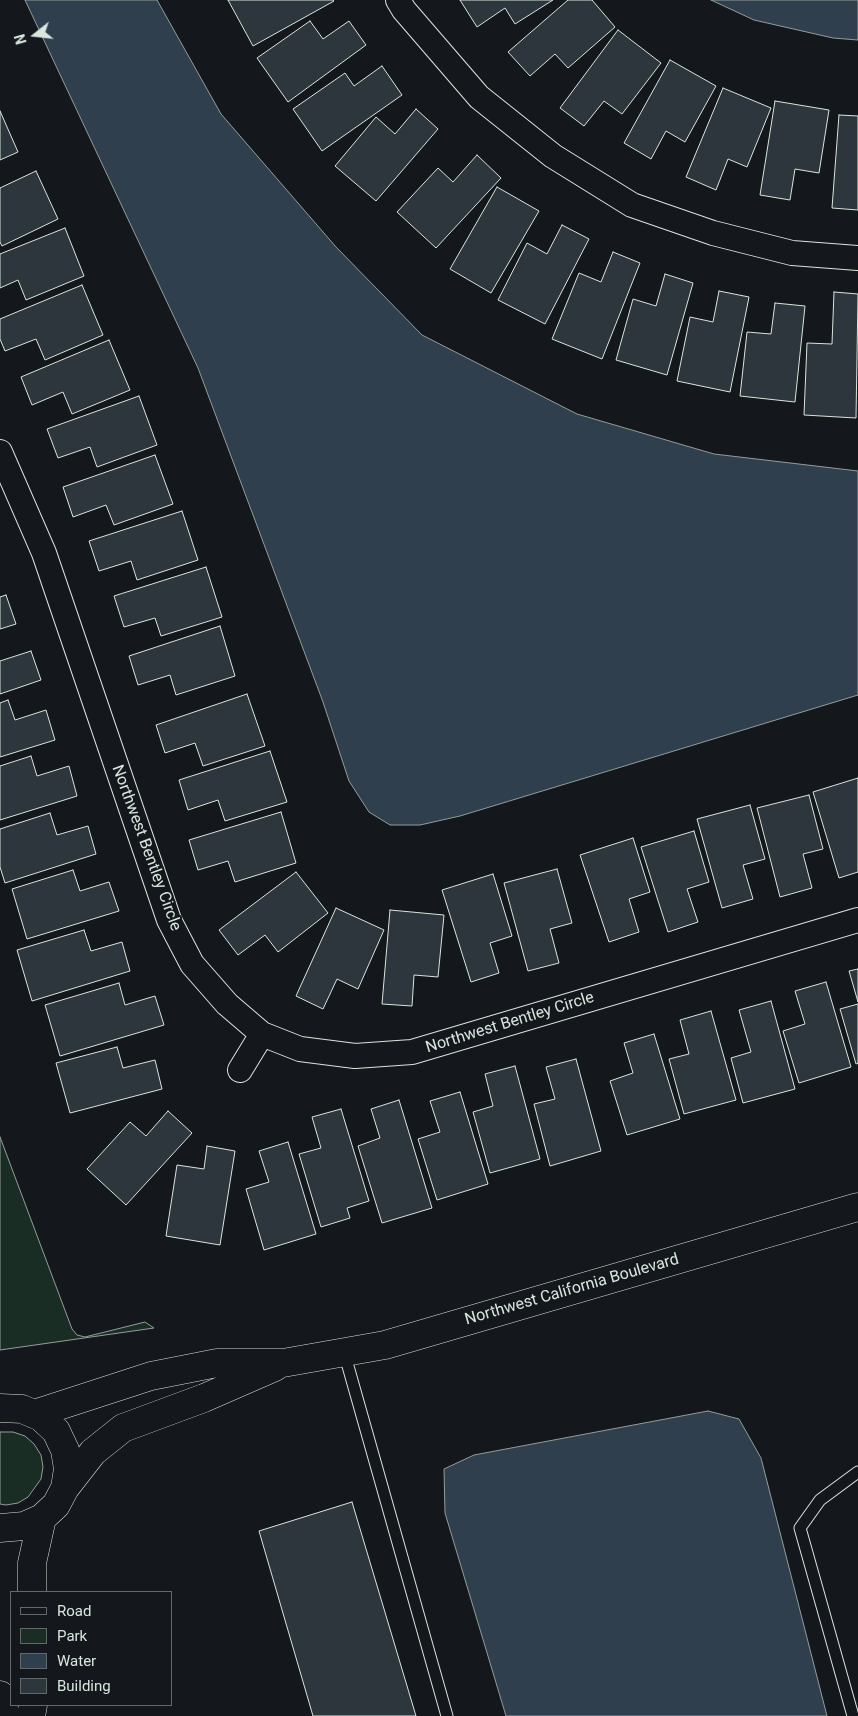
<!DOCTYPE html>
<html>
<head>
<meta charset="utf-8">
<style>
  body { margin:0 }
  #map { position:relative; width:858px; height:1716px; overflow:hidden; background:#14181c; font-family:Roboto,sans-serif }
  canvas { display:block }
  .legend { position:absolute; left:10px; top:1591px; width:162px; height:115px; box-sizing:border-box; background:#14181c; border:1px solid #626a69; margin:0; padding:6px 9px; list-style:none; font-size:15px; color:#d8e6dc }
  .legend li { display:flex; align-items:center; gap:10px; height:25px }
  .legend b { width:25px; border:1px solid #626a69 }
  .north { position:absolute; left:10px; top:10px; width:50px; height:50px; -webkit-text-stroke:4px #14181c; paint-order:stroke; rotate:254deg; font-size:14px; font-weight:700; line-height:20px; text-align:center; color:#d8e6dc }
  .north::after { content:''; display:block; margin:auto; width:18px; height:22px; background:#d8e6dc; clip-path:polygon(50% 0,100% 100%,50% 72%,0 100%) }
</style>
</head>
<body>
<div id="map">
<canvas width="858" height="1716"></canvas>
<ul class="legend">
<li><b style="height:6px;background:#14181c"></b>Road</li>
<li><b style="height:14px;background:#1a2d24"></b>Park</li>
<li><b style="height:14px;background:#2f3f4d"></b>Water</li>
<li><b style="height:14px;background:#2c363c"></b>Building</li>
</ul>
<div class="north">N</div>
</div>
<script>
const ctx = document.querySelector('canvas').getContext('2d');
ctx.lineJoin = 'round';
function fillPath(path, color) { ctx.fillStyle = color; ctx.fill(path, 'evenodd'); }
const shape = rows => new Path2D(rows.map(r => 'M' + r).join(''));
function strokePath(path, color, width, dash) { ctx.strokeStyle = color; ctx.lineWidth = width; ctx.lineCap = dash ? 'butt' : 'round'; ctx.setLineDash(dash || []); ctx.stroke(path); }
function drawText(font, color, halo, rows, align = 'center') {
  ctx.font = font + ' Roboto,sans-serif'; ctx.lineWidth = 4; ctx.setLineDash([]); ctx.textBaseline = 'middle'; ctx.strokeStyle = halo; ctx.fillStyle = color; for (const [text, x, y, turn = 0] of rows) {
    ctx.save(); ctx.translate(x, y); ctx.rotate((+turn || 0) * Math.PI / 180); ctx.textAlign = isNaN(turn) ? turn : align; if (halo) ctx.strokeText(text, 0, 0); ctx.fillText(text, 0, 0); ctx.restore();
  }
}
const green = shape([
  [0,1137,72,1329,77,1335,85,1337,145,1322,154,1328,0,1350,0,1137],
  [0,1432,13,1432,25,1436,34,1444,41,1455,43,1467,41,1479,28,1497,18,1503,6,1505,0,1504,0,1432]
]);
const water = shape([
  [25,0,157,0,221,114,336,247,422,335,577,414,714,454,858,471,858,695,460,816,420,825,390,825,369,812,349,781,323,702,198,368,25,0],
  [711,0,858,0,858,40,833,38,754,20,711,0],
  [708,1411,739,1419,761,1458,827,1716,506,1716,445,1513,444,1469,474,1455,708,1411]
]);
const building = shape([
  [228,0,333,0,334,1,253,46,228,0],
  [460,0,553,0,515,24,505,8,477,27,460,0],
  [568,0,592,0,615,27,568,68,555,54,530,76,508,52,568,0],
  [310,21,323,39,349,21,366,45,288,102,257,58,310,21],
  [618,30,661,63,622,114,604,101,584,126,560,108,618,30],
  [670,60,716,86,685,142,666,131,651,159,624,143,670,60],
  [382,66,402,95,322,151,293,109,345,73,354,86,382,66],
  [723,88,771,108,747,167,728,159,716,190,686,177,723,88],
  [775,101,829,110,819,173,795,169,790,200,760,195,775,101],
  [416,109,438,129,376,201,335,166,376,117,395,134,416,109],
  [0,111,18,152,0,160,0,111],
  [839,115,858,116,858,210,832,208,839,115],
  [477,155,501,178,436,248,397,212,438,168,453,182,477,155],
  [36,171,58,219,2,246,0,242,0,188,36,171],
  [497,187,539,211,491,293,450,269,497,187],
  [562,225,589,239,545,324,498,300,527,243,547,254,562,225],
  [65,228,84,276,26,300,18,280,0,288,0,254,65,228],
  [613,252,640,263,602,359,552,339,579,273,601,282,613,252],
  [665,274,693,283,667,375,616,360,633,299,656,306,665,274],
  [82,285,103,335,45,360,36,339,5,351,0,339,0,319,82,285],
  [719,291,749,297,730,392,677,381,690,317,713,322,719,291],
  [834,292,858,294,856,418,804,415,807,343,832,344,834,292],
  [775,303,805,306,795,402,740,396,747,332,771,334,775,303],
  [109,340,130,390,72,414,63,392,32,405,21,377,109,340],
  [139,396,157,445,97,467,90,447,58,458,47,429,139,396],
  [155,455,173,504,114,525,106,505,73,517,63,487,155,455],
  [182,511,198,560,137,580,131,561,99,571,89,541,182,511],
  [206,567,222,617,161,636,155,618,124,627,114,596,206,567],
  [6,595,16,624,0,629,0,597,6,595],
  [220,626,235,676,176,695,170,675,138,685,129,656,220,626],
  [31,651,41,680,0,694,0,661,31,651],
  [247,694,265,746,203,766,195,743,165,753,156,725,247,694],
  [8,700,15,720,46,710,55,740,0,757,0,703,8,700],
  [270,751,287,802,225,821,218,800,188,810,179,780,270,751],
  [31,756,37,776,69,766,77,796,0,820,0,766,31,756],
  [858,778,858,872,839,878,813,792,858,778],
  [809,795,823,849,803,854,812,888,780,897,757,808,809,795],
  [750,805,765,859,743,865,753,899,722,908,697,819,750,805],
  [281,812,296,863,235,882,228,861,198,870,189,840,281,812],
  [50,813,57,835,88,826,96,854,5,883,0,867,0,829,50,813],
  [694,831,709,882,687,889,698,922,668,932,641,847,694,831],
  [633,838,650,892,629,899,639,932,609,942,580,855,633,838],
  [557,869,572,923,550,929,559,963,528,971,504,883,557,869],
  [73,870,80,891,109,882,119,911,27,939,12,889,73,870],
  [296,872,328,913,278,952,265,935,238,955,219,930,296,872],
  [493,874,512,936,490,943,499,973,471,982,442,890,493,874],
  [336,908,384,930,358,989,337,979,323,1009,296,996,336,908],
  [390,910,444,915,438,977,414,975,412,1006,382,1004,390,910],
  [84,930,91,951,122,942,130,971,32,1001,17,950,84,930],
  [858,969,858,1002,849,971,858,969],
  [826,982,851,1067,799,1083,783,1031,805,1024,795,991,826,982],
  [119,983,125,1005,155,996,164,1025,60,1056,45,1005,119,983],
  [771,1001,795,1089,743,1103,731,1058,751,1052,739,1010,771,1001],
  [858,1004,858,1063,856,1064,840,1009,858,1004],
  [711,1011,736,1100,684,1114,669,1059,689,1054,680,1020,711,1011],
  [654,1034,680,1119,627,1135,610,1081,633,1073,624,1043,654,1034],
  [117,1047,123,1068,155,1060,162,1089,70,1113,56,1063,117,1047],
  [576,1059,601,1151,550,1166,534,1104,555,1099,546,1067,576,1059],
  [515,1066,540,1159,490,1173,473,1112,493,1106,485,1074,515,1066],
  [460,1092,488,1184,437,1200,418,1139,440,1132,430,1101,460,1092],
  [399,1100,432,1208,382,1223,358,1146,380,1138,371,1109,399,1100],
  [341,1109,369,1201,347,1208,350,1218,321,1227,299,1154,321,1148,312,1117,341,1109],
  [168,1111,192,1133,126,1205,87,1169,130,1122,146,1136,168,1111],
  [288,1142,316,1234,264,1250,246,1189,269,1182,259,1151,288,1142],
  [207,1146,235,1151,220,1245,166,1236,177,1165,204,1169,207,1146],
  [352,1502,416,1716,313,1716,259,1531,352,1502]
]);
const lane = shape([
  [344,1352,447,1716],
  [853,1716,800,1528,820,1500,858,1472]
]);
const street = shape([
  [398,0,404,10,479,97,553,156,632,205,713,233,792,253,858,258],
  [0,452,44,553,169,920,192,964,227,1004,262,1034,300,1049,355,1056,412,1052,858,920],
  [240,1070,262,1034]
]);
const secondary = shape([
  [0,1408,22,1409,41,1417,56,1431,65,1450,68,1469,65,1488,56,1505,42,1518,24,1526,0,1528],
  [34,1414,151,1376,217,1363,283,1363,385,1345,858,1207],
  [65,1488,93,1452,123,1428,204,1398,275,1367],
  [32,1592,32,1563,42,1518],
  [0,1695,6,1716],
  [31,1716,33,1705]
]);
const streetNames = [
  ["Northwest Bentley Circle",146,848,70],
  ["Northwest Bentley Circle",510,1023,-17],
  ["Northwest California Boulevard",572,1290,-16]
];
fillPath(green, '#1a2d24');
strokePath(green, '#939e99', 1);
fillPath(water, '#2f3f4d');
strokePath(water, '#939e99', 1);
fillPath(building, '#2c363c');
strokePath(building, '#d8e6dc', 1);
strokePath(lane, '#d8e6dc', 13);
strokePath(street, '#d8e6dc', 26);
strokePath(secondary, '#d8e6dc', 29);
strokePath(lane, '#14181c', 11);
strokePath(street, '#14181c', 24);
strokePath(secondary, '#14181c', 28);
drawText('16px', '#d8e6dc', '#14181c', streetNames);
</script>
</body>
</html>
